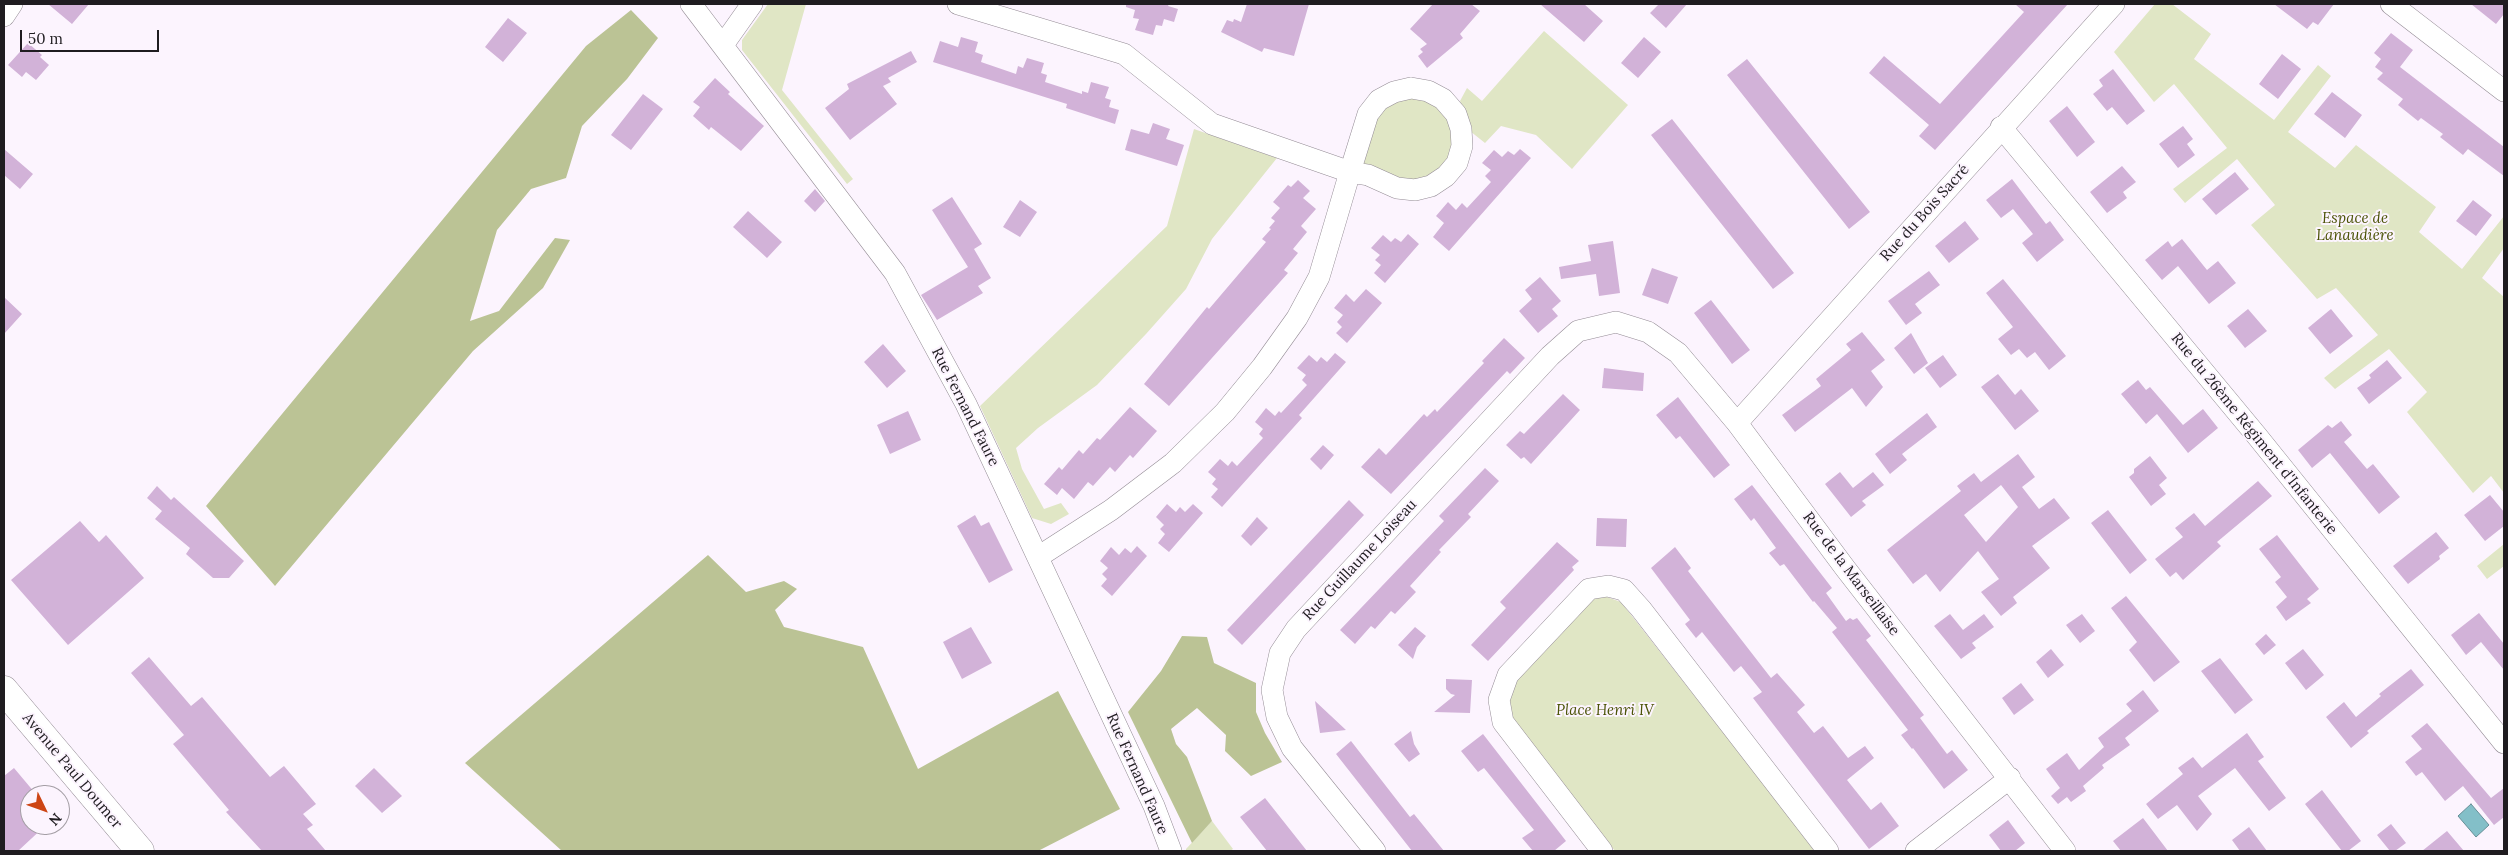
<!DOCTYPE html>
<html>
<head>
<meta charset="utf-8">
<style>
  body { margin:0 }
  #map { position:relative; width:2508px; height:855px; overflow:hidden; background:#fcf4fe; font-family:Lora,serif }
  canvas { display:block }
  .frame { position:absolute; inset:0; border:5px solid #1f1c20; pointer-events:none }
  .north { position:absolute; left:20px; top:785px; width:50px; height:50px; box-sizing:border-box; background:#fcf4fe; border:1px solid #a49ea5; border-radius:50%; rotate:132deg; font-size:14px; font-weight:700; line-height:20px; text-align:center; color:#1f1c20 }
  .north::after { content:''; display:block; margin:auto; width:18px; height:22px; background:#cd4515; clip-path:polygon(50% 0,100% 100%,50% 72%,0 100%) }
  .scale { position:absolute; left:20px; top:30px; width:139px; height:22px; box-sizing:border-box; border:2px solid #1f1c20; border-top:0; padding-left:6px; font-size:15px; line-height:18px; white-space:nowrap; color:#1f1c20; -webkit-text-stroke:4px #fcf4fe; paint-order:stroke }
</style>
</head>
<body>
<div id="map">
<canvas width="2508" height="855"></canvas>
<div class="frame"></div>
<div class="north">N</div>
<div class="scale">50 m</div>
</div>
<script>
const ctx = document.querySelector('canvas').getContext('2d');
ctx.lineJoin = 'round';
function fillPath(path, color) { ctx.fillStyle = color; ctx.fill(path, 'evenodd'); }
const shape = rows => new Path2D(rows.map(r => 'M' + r).join(''));
function strokePath(path, color, width, dash) { ctx.strokeStyle = color; ctx.lineWidth = width; ctx.lineCap = dash ? 'butt' : 'round'; ctx.setLineDash(dash || []); ctx.stroke(path); }
function drawText(font, color, halo, rows, align = 'center') {
  ctx.font = font + ' Lora,serif'; ctx.lineWidth = 4; ctx.setLineDash([]); ctx.textBaseline = 'middle'; ctx.strokeStyle = halo; ctx.fillStyle = color; for (const [text, x, y, turn = 0] of rows) {
    ctx.save(); ctx.translate(x, y); ctx.rotate((+turn || 0) * Math.PI / 180); ctx.textAlign = isNaN(turn) ? turn : align; if (halo) ctx.strokeText(text, 0, 0); ctx.fillText(text, 0, 0); ctx.restore();
  }
}
const green = shape([
  [768,4,806,4,782,90,853,179,847,184,742,50,742,40],
  [2155,4,2172,4,2211,34,2194,59,2274,120,2318,65,2331,76,2288,132,2335,168,2356,145,2436,207,2419,232,2462,269,2504,216,2504,248,2482,278,2504,297,2504,493,2491,476,2473,493,2407,412,2427,392,2389,349,2335,389,2324,378,2378,335,2336,288,2317,299,2251,225,2275,205,2237,159,2185,203,2173,189,2227,148,2174,84,2154,102,2114,52],
  [1544,31,1628,105,1572,169,1536,135,1501,126,1485,143,1470,131,1460,101,1467,88,1482,101],
  [1422,97,1450,116,1455,148,1440,172,1420,181,1397,178,1361,164,1373,123,1391,102],
  [1194,129,1277,158,1212,239,1186,289,1146,334,1097,385,1038,428,1016,448,1022,469,1044,509,1061,503,1069,514,1051,524,1032,518,980,406,1167,226],
  [2504,544,2504,566,2487,579,2477,566],
  [1607,597,1621,602,1816,851,1615,851,1508,717,1510,683,1594,598],
  [1212,821,1233,849,1230,851,1186,851,1186,849]
]);
const forest = shape([
  [631,10,658,38,627,79,582,126,566,178,531,189,497,230,470,321,499,311,555,238,570,240,543,288,473,351,275,586,206,506,586,46],
  [708,555,746,592,784,581,797,589,775,610,784,627,863,647,918,769,1058,691,1120,809,1038,851,562,851,465,763],
  [1182,636,1207,637,1214,663,1256,683,1256,712,1265,733,1282,762,1251,776,1225,751,1226,735,1197,708,1171,729,1176,744,1187,757,1212,821,1192,843,1128,712,1161,671]
]);
const water = shape([
  [2471,804,2489,825,2476,837,2458,816,2471,804]
]);
const building = shape([
  [48,4,89,4,72,24],
  [1126,4,1169,4,1168,6,1178,9,1174,22,1164,19,1162,26,1156,25,1153,35,1135,30,1139,19,1133,18,1135,10,1126,7],
  [1247,4,1309,4,1294,56,1264,48,1262,52,1221,32,1227,20,1233,22,1234,19,1241,22],
  [1433,4,1471,4,1480,11,1460,34,1463,38,1427,68,1418,56,1423,52,1420,49,1427,44,1410,29],
  [1540,4,1584,4,1603,21,1584,42],
  [1659,4,1687,4,1666,28,1650,13],
  [2015,4,2068,4,1935,150,1919,136,1929,125,1869,73,1884,56,1940,104,2024,12],
  [2274,4,2334,4,2318,25,2313,22,2307,29],
  [2471,4,2504,4,2504,14,2496,24],
  [508,18,527,33,503,62,485,47],
  [2391,33,2413,50,2400,67,2504,147,2504,176,2468,149,2463,155,2440,137,2443,134,2421,118,2418,121,2398,105,2403,99,2377,79,2383,73,2375,67,2381,59,2374,53],
  [961,37,978,42,975,52,983,55,981,62,1016,74,1018,66,1023,68,1027,58,1044,63,1041,73,1047,75,1045,82,1082,94,1082,91,1088,93,1091,82,1109,87,1105,98,1111,100,1109,107,1119,110,1115,124,1066,108,1067,104,933,62,940,41,958,47],
  [1644,37,1661,52,1638,78,1621,63],
  [28,43,42,55,40,57,49,65,36,80,26,72,22,77,8,65],
  [911,51,917,62,888,78,891,82,883,86,897,104,850,140,825,108,849,89,847,84],
  [2282,54,2301,69,2278,99,2259,84],
  [1747,59,1870,212,1849,229,1727,75],
  [2113,69,2145,111,2127,125,2112,107,2107,111,2093,94,2103,86,2099,80],
  [715,78,730,92,728,94,764,126,741,151,711,127,709,130,693,116,700,107,693,102],
  [2332,92,2362,115,2345,138,2314,114],
  [643,94,663,109,631,150,611,135],
  [2067,106,2095,142,2077,157,2049,121],
  [1672,119,1794,273,1773,289,1651,135],
  [1153,123,1170,129,1166,139,1184,145,1177,166,1125,150,1131,129,1149,134],
  [2183,126,2193,139,2187,144,2195,155,2178,168,2159,144],
  [4,149,33,174,20,189,4,175],
  [1520,149,1531,158,1449,251,1433,237,1444,223,1436,216,1448,202,1456,210,1462,203,1467,208,1491,182,1485,176,1491,170,1482,163,1494,150,1502,157,1508,151,1514,155],
  [2122,166,2136,182,2123,192,2127,198,2107,213,2090,192],
  [2235,172,2249,189,2216,215,2202,199],
  [2012,179,2046,224,2050,221,2064,240,2037,262,2022,243,2033,234,2013,209,2001,218,1986,200],
  [1298,180,1310,191,1303,198,1316,209,1301,226,1307,232,1293,249,1298,253,1284,270,1288,273,1169,406,1144,384,1207,307,1209,309,1266,242,1262,239,1271,229,1269,228,1275,221,1271,218,1280,208,1273,202,1288,185,1291,187],
  [815,189,825,201,815,212,804,201],
  [952,197,982,244,974,249,991,278,978,286,983,293,937,320,921,295,968,267,932,210],
  [1020,200,1037,212,1020,237,1003,227],
  [2473,200,2492,215,2476,236,2456,221],
  [748,211,782,242,767,258,733,227],
  [1965,221,1979,239,1949,263,1935,246],
  [1408,234,1419,244,1385,283,1374,273,1381,265,1375,260,1380,255,1371,248,1383,235,1391,242,1395,238,1401,242],
  [2182,239,2207,270,2218,261,2236,283,2209,304,2178,266,2162,280,2145,260,2168,241,2172,247],
  [1613,241,1620,293,1599,296,1596,274,1561,279,1559,267,1591,261,1588,245],
  [1652,268,1678,277,1668,304,1642,295],
  [1929,271,1940,285,1915,304,1922,313,1906,325,1888,301],
  [1540,277,1561,301,1552,309,1558,316,1538,333,1519,311,1532,299,1525,290],
  [2003,279,2066,356,2049,370,2035,352,2027,358,2019,349,2011,355,1998,339,2013,327,1986,293],
  [1366,289,1382,303,1347,343,1336,333,1342,327,1337,322,1343,315,1334,308,1346,294,1354,302],
  [4,297,22,314,4,334],
  [1711,300,1750,350,1732,364,1694,313],
  [2248,309,2267,331,2245,348,2227,326],
  [2331,309,2353,336,2330,354,2308,328],
  [1862,332,1885,360,1871,371,1883,387,1866,407,1852,388,1795,432,1782,415,1821,386,1816,379,1851,350,1846,344],
  [1911,333,1928,363,1914,374,1894,348],
  [1504,338,1525,358,1510,374,1507,371,1391,494,1361,467,1379,448,1386,455,1424,414,1427,417,1435,409,1437,412,1484,363,1482,361],
  [883,344,906,371,887,388,864,362],
  [1335,353,1346,362,1299,415,1302,418,1222,507,1211,497,1218,489,1212,484,1216,479,1208,472,1220,459,1228,466,1232,461,1237,466,1263,438,1259,434,1263,429,1255,422,1266,408,1275,416,1279,411,1281,413,1307,385,1302,380,1306,375,1297,368,1309,355,1317,362,1321,357,1327,362],
  [1943,355,1957,375,1940,388,1925,368],
  [2387,360,2402,378,2369,404,2357,388,2371,378,2369,375],
  [1604,368,1644,373,1643,391,1602,388],
  [1998,374,2015,395,2021,389,2039,411,2015,430,1981,387],
  [2138,380,2146,390,2150,387,2183,425,2203,409,2218,428,2188,453,2157,414,2146,424,2121,394],
  [1563,394,1580,410,1531,464,1524,457,1521,459,1506,445,1520,431,1524,434],
  [1678,397,1730,465,1714,478,1680,436,1676,439,1656,415],
  [1130,407,1157,431,1133,458,1130,455,1115,472,1110,467,1093,486,1088,482,1074,499,1062,488,1057,495,1044,484,1059,467,1062,470,1079,450,1083,454,1097,438,1100,440],
  [908,411,921,440,890,454,877,425],
  [1927,413,1937,427,1902,454,1907,460,1890,474,1875,454],
  [2341,421,2352,435,2344,442,2367,469,2373,464,2400,497,2379,514,2330,453,2312,468,2298,450,2328,425,2332,428],
  [1323,445,1334,455,1321,470,1310,459],
  [2018,454,2035,477,2022,487,2039,509,2054,498,2070,518,2032,546,2050,568,2013,597,2017,603,2001,616,1981,592,1999,579,1978,551,1940,592,1926,574,1913,584,1887,550,1961,491,1957,486,1974,473,1981,482],
  [2001,485,2018,507,1986,542,1964,515],
  [2150,456,2167,478,2159,485,2166,494,2151,506,2129,477,2134,473,2134,469],
  [1485,468,1499,481,1468,514,1471,517,1439,550,1441,552,1410,586,1416,592,1395,614,1391,611,1375,629,1371,626,1355,644,1340,630,1444,521,1439,516],
  [1840,472,1853,488,1873,472,1884,485,1862,501,1866,505,1851,517,1825,484],
  [2258,481,2272,496,2217,542,2221,546,2183,580,2176,572,2170,577,2155,559,2183,537,2175,528,2194,513,2205,526],
  [1752,485,1832,588,1826,593,1846,621,1850,618,1853,620,1857,618,1871,636,1866,640,1924,715,1920,718,1947,754,1952,750,1968,770,1944,789,1913,748,1912,749,1901,735,1908,730,1832,632,1837,628,1814,601,1813,602,1784,564,1780,566,1769,553,1776,548,1754,518,1751,521,1734,499],
  [157,486,171,500,174,497,244,561,229,578,213,578,186,554,190,548,155,519,162,511,147,498],
  [2490,495,2504,512,2504,526,2485,541,2464,515],
  [1349,500,1364,515,1242,645,1227,630],
  [1167,504,1176,512,1180,507,1185,512,1193,504,1203,513,1169,552,1158,543,1165,534,1160,529,1164,525,1156,517],
  [2108,510,2147,560,2130,574,2091,523],
  [975,515,981,526,989,522,1013,570,989,583,957,526],
  [1257,517,1268,528,1251,546,1241,536],
  [1597,518,1627,519,1626,547,1596,546],
  [80,521,99,542,106,535,144,578,68,645,11,580],
  [2436,532,2449,548,2439,556,2440,559,2408,584,2393,566],
  [2277,535,2319,589,2307,599,2311,603,2286,621,2276,607,2287,597,2275,582,2281,577,2259,549],
  [1557,542,1579,561,1572,567,1574,570,1488,661,1471,645,1506,608,1500,602],
  [1137,546,1147,556,1112,596,1101,586,1107,579,1102,574,1108,568,1100,561,1111,547,1119,555,1125,548,1131,553],
  [1675,547,1691,568,1688,571,1771,678,1777,673,1805,705,1797,712,1814,733,1823,726,1848,758,1865,746,1874,758,1847,780,1871,810,1881,802,1899,826,1869,849,1753,698,1762,692,1741,666,1734,672,1702,632,1696,638,1685,624,1690,620,1651,568],
  [2126,596,2180,662,2154,682,2129,650,2137,642,2111,608],
  [2479,613,2504,644,2504,670,2481,642,2466,655,2451,635],
  [1950,614,1963,630,1984,614,1994,627,1972,643,1976,648,1961,659,1934,626],
  [2082,614,2095,631,2080,643,2066,625],
  [971,627,992,663,962,679,943,642],
  [1415,627,1426,636,1417,647,1413,659,1398,645],
  [2266,634,2276,645,2264,655,2255,644],
  [2051,649,2064,665,2048,678,2036,662],
  [2303,649,2324,675,2306,690,2285,663],
  [149,657,191,706,202,697,270,777,284,766,316,804,303,814,313,825,307,829,326,851,262,851,226,812,229,810,173,744,184,735,131,673],
  [2220,658,2253,700,2235,714,2201,671],
  [2411,669,2424,685,2367,731,2369,733,2351,748,2326,717,2344,702,2356,717,2381,696,2379,694],
  [1446,679,1472,680,1470,713,1434,712,1455,695,1451,694,1446,689],
  [2021,683,2034,700,2014,715,2002,698],
  [2143,690,2159,711,2125,738,2130,745,2102,765,2104,768,2083,786,2086,791,2071,802,2067,797,2058,804,2051,796,2060,788,2046,769,2067,753,2079,770,2104,747,2098,738,2132,711,2126,704],
  [1315,701,1346,730,1320,733],
  [2427,723,2491,798,2504,788,2504,817,2494,825,2463,786,2445,801,2422,772,2416,776,2405,762,2422,749,2411,736],
  [1411,731,1414,744,1420,754,1409,762,1394,744],
  [2247,733,2264,757,2258,761,2286,798,2269,811,2235,768,2198,796,2212,814,2197,831,2177,805,2158,819,2146,804,2183,774,2178,768,2193,757,2202,768],
  [1483,734,1566,841,1554,851,1533,851,1522,838,1534,830,1484,768,1478,772,1461,751],
  [1351,741,1410,817,1414,814,1444,851,1412,851,1336,754],
  [14,768,35,793,30,795,30,825,46,825,18,851,4,851,4,776],
  [374,768,402,796,382,813,355,786],
  [2322,790,2361,841,2348,851,2342,851,2305,804],
  [1265,798,1307,851,1267,851,1240,817],
  [2143,818,2168,851,2121,851,2113,841],
  [2008,820,2025,843,2015,851,2001,851,1989,835],
  [2391,824,2406,843,2395,851,2390,851,2377,835],
  [2249,827,2267,851,2240,851,2232,840],
  [2447,831,2464,851,2422,851]
]);
const minor = shape([
  [691,4,895,273,966,404,1154,806,1171,851],
  [958,4,1124,54,1212,124,1350,172,1319,277,1297,318,1262,367,1225,412,1173,463,1111,510,1038,557],
  [2391,4,2504,91],
  [4,16,12,4],
  [723,45,752,4],
  [1411,88,1428,91,1443,99,1456,114,1461,129,1462,146,1457,163,1446,176,1431,186,1415,190,1397,188,1368,175,1350,172,1368,114,1379,100,1394,92,1411,88],
  [2001,127,2257,436,2504,743],
  [1737,423,2114,4],
  [1375,851,1292,748,1277,717,1272,690,1280,653,1296,629,1550,356,1578,331,1616,322,1648,332,1678,353,1737,423,1845,568,2065,851],
  [1602,851,1503,722,1499,700,1508,675,1589,589,1608,586,1624,590,1641,609,1828,851],
  [1916,851,2010,778]
]);
const secondary = shape([
  [4,690,140,851]
]);
const streetNames = [
  ["Rue du Bois Sacré",1925,213,-48],
  ["Rue Fernand Faure",965,407,63],
  ["Rue du 26ème Régiment d'Infanterie",2254,434,51],
  ["Rue Guillaume Loiseau",1360,560,-47],
  ["Rue de la Marseillaise",1851,574,53],
  ["Avenue Paul Doumer",72,771,50],
  ["Rue Fernand Faure",1137,774,66]
];
const parkNames = [
  ["Espace de",2355,219],
  ["Lanaudière",2355,236],
  ["Place Henri IV",1605,711]
];
fillPath(green, '#e0e6c5');
fillPath(forest, '#bbc395');
fillPath(water, '#83bfc8');
strokePath(water, '#658e96', 1);
fillPath(building, '#d2b2d8');
strokePath(minor, '#948c95', 22);
strokePath(secondary, '#948c95', 29);
strokePath(minor, '#fff', 21);
strokePath(secondary, '#fff', 28);
drawText('15px', '#1f1c20', '#fcf4fe', streetNames);
drawText('italic 15px', '#4b5306', '#fcf4fe', parkNames);
</script>
</body>
</html>
